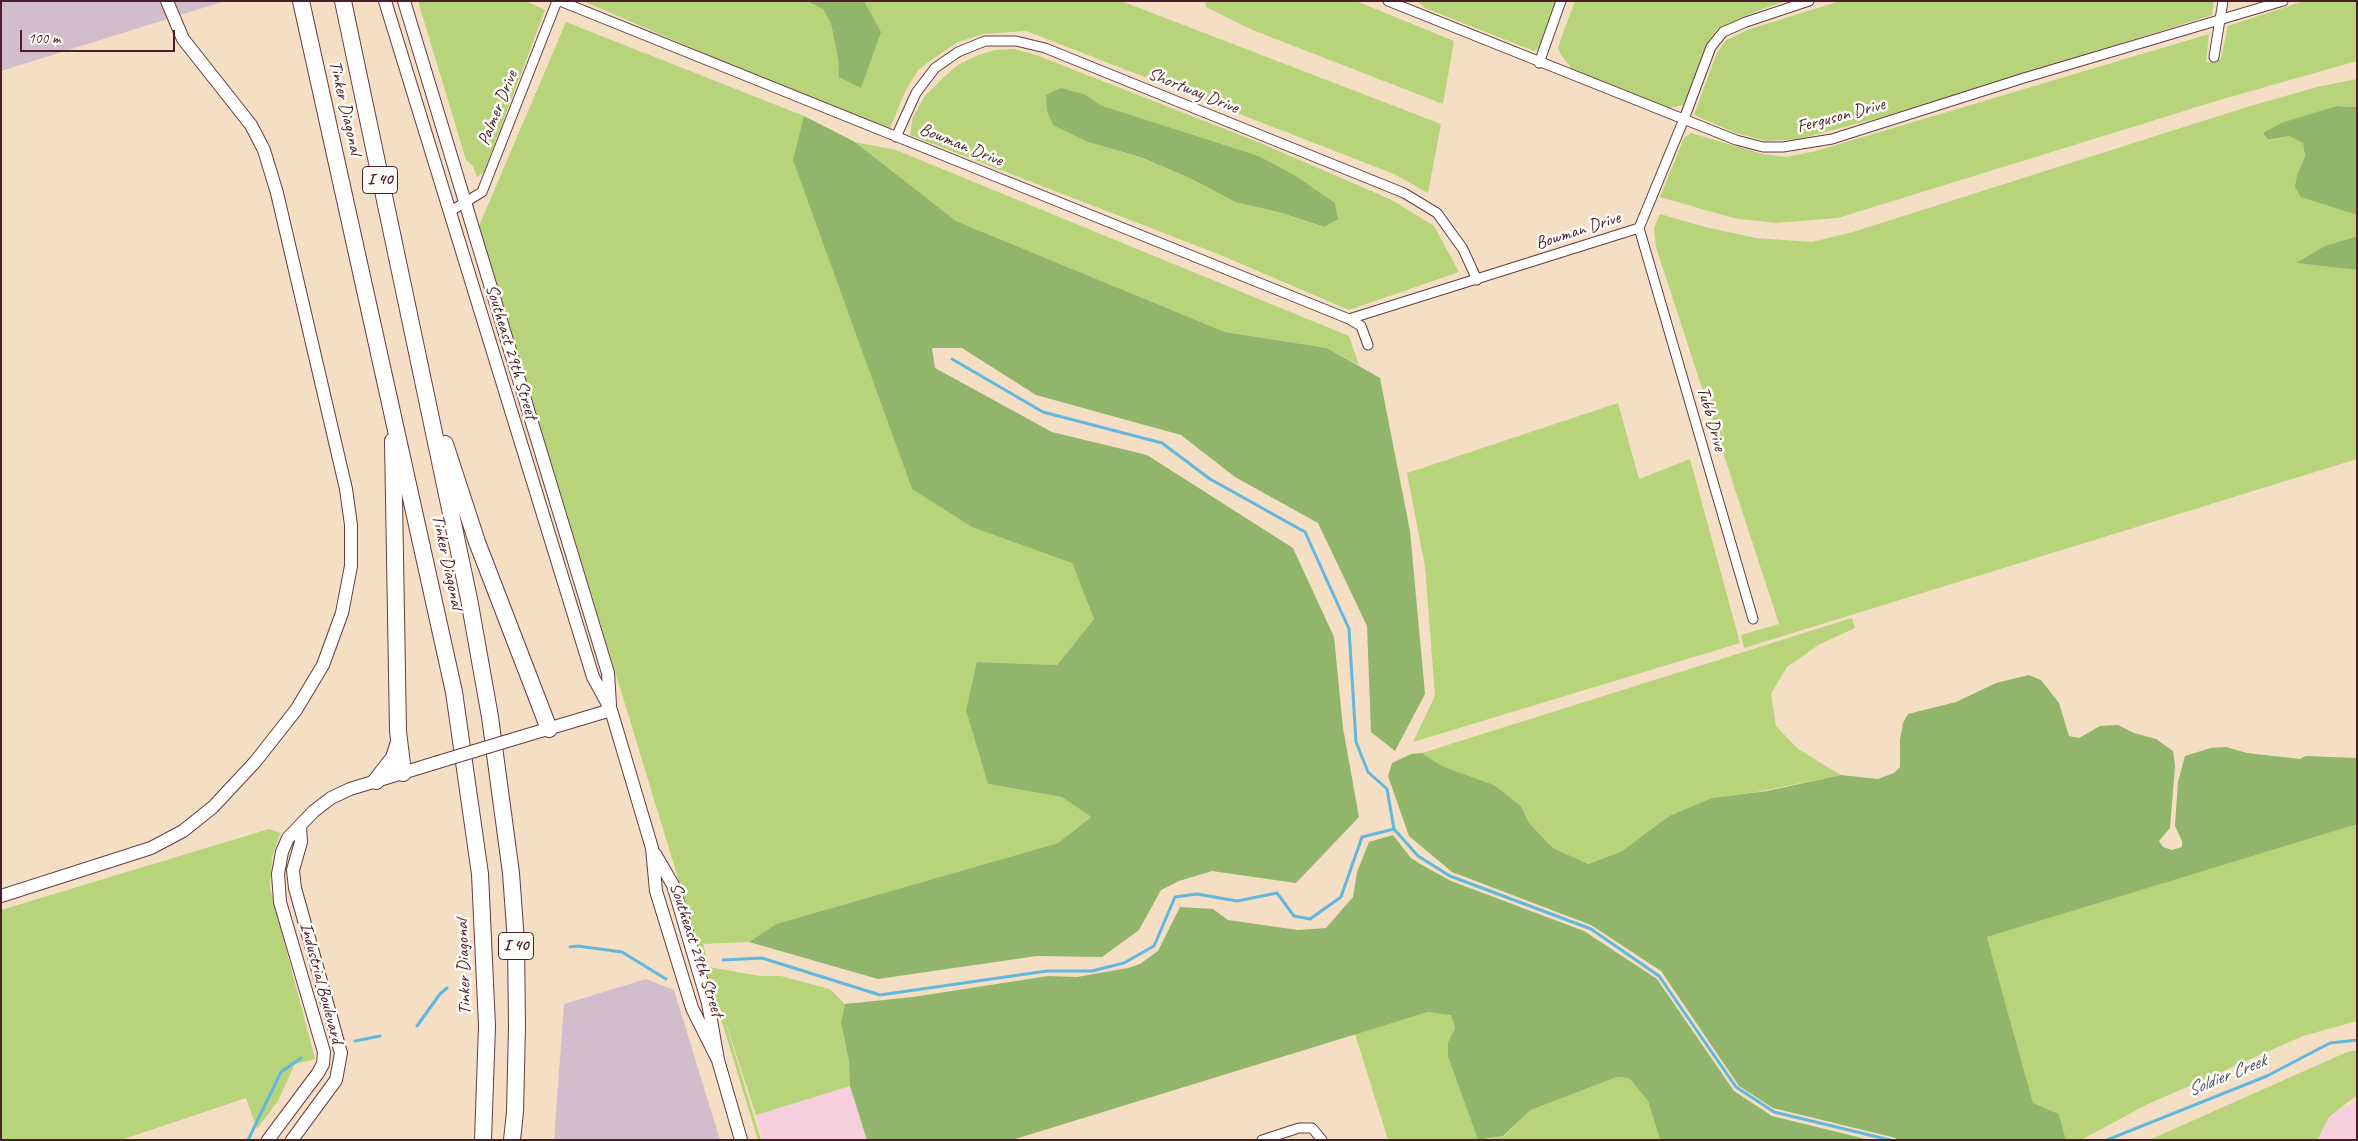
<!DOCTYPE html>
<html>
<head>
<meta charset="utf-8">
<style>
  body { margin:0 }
  #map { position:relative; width:2358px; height:1141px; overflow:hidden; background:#f4dfc4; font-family:Caveat,sans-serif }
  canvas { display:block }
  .frame { position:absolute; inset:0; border:2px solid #4a1f2b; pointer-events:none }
  .scale { position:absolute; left:20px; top:30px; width:155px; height:22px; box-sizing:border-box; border:2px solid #4a1f2b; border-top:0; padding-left:6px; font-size:15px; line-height:18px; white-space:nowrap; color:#4a1f2b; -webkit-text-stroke:4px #fdfcf7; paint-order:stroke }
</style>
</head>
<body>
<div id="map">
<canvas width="2358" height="1141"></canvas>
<div class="frame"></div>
<div class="scale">100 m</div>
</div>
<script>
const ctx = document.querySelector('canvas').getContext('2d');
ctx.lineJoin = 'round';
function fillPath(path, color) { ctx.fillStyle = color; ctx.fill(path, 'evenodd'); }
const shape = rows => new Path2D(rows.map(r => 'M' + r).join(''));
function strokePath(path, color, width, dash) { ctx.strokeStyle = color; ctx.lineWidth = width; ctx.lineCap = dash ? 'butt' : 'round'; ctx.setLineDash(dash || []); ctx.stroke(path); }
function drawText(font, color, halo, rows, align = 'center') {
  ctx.font = font + ' Caveat,sans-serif'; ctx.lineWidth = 5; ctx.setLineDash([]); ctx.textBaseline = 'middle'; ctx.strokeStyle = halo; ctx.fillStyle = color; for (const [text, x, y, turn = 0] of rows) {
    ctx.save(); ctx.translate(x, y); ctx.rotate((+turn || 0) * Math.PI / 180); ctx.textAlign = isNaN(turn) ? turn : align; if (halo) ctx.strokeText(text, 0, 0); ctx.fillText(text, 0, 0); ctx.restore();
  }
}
const built = shape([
  [850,1086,867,1140,763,1140,756,1115],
  [2357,1101,2357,1140,2281,1140]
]);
const industrial = shape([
  [1,1,225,1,1,71],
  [646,979,674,990,720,1140,554,1140,564,1004]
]);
const green = shape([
  [418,1,526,1,545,10,484,172,477,177,473,166,466,160],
  [583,1,806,1,823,9,831,24,838,59,839,77,880,33,864,1,1121,1,1441,124,1428,193,1394,174,1026,31,984,34,958,42,934,58,918,70,905,92,888,133],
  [1205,1,1356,1,1454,41,1443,104,1250,29,1206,7],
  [1417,1,1556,1,1542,47,1534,51,1425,8],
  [1575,1,1786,1,1762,9,1717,29,1708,42,1687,97,1683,105,1669,108,1572,69,1561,55,1558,47],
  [1840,1,2214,1,2212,15,1901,112,1799,139,1766,141,1736,133,1694,115,1716,55,1725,41,1747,30],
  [2304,1,2357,1,2357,61,2223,99,1838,218,1775,223,1733,218,1660,197,1684,138,1691,133,1763,154,1786,157,1816,151,2209,34,2206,63,2221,58,2228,26],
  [566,22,804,116,794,160,912,489,1072,563,1094,619,1057,665,977,662,988,784,1062,797,1091,817,1058,843,776,924,749,942,703,944,709,967,760,976,781,976,830,989,845,1004,841,1024,849,1062,850,1086,756,1115,722,1011,761,1140,758,1140,479,226],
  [1014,49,1036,55,1258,142,1392,200,1434,226,1459,272,1349,310,1218,254,910,135,913,117,925,96,944,77,958,65,976,56,995,50],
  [1086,95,1100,105,1259,156,1296,176,1335,203,1338,219,1323,227,1282,213,1235,202,1192,179,1139,157,1088,142],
  [2357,79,2357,107,2343,106,2282,123,2263,133,2268,141,2289,136,2303,142,2305,156,2297,175,2322,203,2357,215,2357,236,2325,246,2297,263,2357,270,2357,459,1744,648,1741,635,1779,624,1656,247,1654,228,1660,214,1705,227,1756,238,1812,242,1853,232,2247,107,2317,87],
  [855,142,896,150,1349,336,1359,365,1327,348,1225,332,956,221],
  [1618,403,1639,479,1690,459,1740,643,1413,742,1435,696,1425,567,1407,473],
  [1852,618,1855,628,1820,644,1787,667,1771,694,1776,726,1798,749,1841,775,1757,792,1712,798,1669,816,1622,851,1587,864,1553,848,1529,823,1521,806,1494,785,1442,766,1422,753],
  [2357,823,2357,1021,2303,1036,2146,1105,2081,1140,2066,1140,2059,1114,2033,1104,1987,937],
  [269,829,280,833,272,858,270,888,315,1059,295,1064,278,1101,257,1129,246,1098,121,1140,1,1140,1,910],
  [1428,1012,1451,1014,1455,1028,1448,1042,1448,1057,1478,1140,1388,1140,1355,1034],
  [2357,1050,2357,1095,2329,1117,2317,1140,2149,1140,2347,1052],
  [1617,1077,1629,1078,1648,1101,1660,1140,1485,1140,1504,1136,1531,1110]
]);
const forest = shape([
  [806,1,864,1,881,32,861,88,839,77,838,59,831,24,823,9],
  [1061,88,1086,95,1100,105,1259,156,1296,176,1335,203,1338,219,1324,227,1282,213,1235,202,1192,179,1140,157,1088,142,1053,125,1047,111,1046,95],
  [2337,106,2357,107,2357,215,2301,197,2295,187,2297,175,2305,156,2303,143,2289,136,2268,140,2263,133,2281,123],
  [804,116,855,142,956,221,1225,332,1327,348,1380,378,1410,531,1425,694,1395,751,1371,732,1367,626,1318,523,1235,477,1181,435,1036,395,962,348,932,348,935,368,1052,432,1147,455,1293,548,1334,637,1343,728,1359,817,1296,883,1212,871,1179,881,1161,890,1139,930,1102,957,1037,956,878,979,749,942,776,924,1058,843,1091,817,1062,797,988,784,966,710,977,662,1057,665,1094,619,1072,563,972,527,912,489,793,160],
  [2357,236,2357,270,2296,263,2325,246],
  [2029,675,2041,680,2059,703,2069,736,2079,738,2100,726,2118,725,2134,733,2156,739,2173,751,2175,766,2170,828,2159,841,2163,847,2172,850,2182,847,2182,841,2175,826,2178,782,2185,756,2211,748,2226,747,2247,753,2300,759,2306,756,2357,758,2357,824,1987,937,2033,1103,2059,1114,2066,1140,1896,1140,1896,1138,1773,1108,1739,1086,1661,971,1591,925,1452,872,1409,836,1388,776,1392,763,1411,754,1422,753,1442,766,1494,785,1521,806,1529,823,1553,848,1588,864,1622,851,1669,816,1712,798,1767,791,1841,775,1878,779,1894,773,1900,767,1900,740,1903,723,1908,714,1956,702,1996,683],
  [1393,835,1411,858,1422,865,1451,881,1584,931,1657,979,1734,1091,1772,1116,1870,1140,1660,1140,1648,1101,1629,1078,1617,1077,1531,1110,1503,1136,1478,1140,1448,1057,1448,1042,1455,1028,1451,1015,1428,1012,1012,1140,867,1140,850,1086,849,1062,841,1023,845,1004,913,997,1048,976,1077,977,1128,968,1140,964,1158,951,1180,907,1213,909,1228,920,1298,930,1326,928,1353,897,1357,872,1369,842]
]);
const stream = shape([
  [952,359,1043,412,1162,443,1210,479,1305,532,1349,629,1356,742,1368,772,1387,789,1394,829,1418,856,1450,876,1591,929,1659,976,1736,1087,1774,1112,1890,1140],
  [570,947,578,946,622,952,666,979],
  [723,960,762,958,880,995,1047,971,1092,971,1124,963,1154,946,1175,897,1197,894,1237,901,1277,893,1294,916,1310,919,1341,897,1362,837,1394,829],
  [417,1026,440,994,447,988],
  [355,1041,380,1036],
  [248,1140,281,1072,301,1058],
  [2107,1140,2267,1076,2330,1043,2357,1040]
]);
const minor = shape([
  [560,1,1349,319,1361,326,1368,345],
  [1388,1,1736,140,1763,147,1783,147,1832,139,2024,78,2283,1],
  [2214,57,2223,1],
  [1539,63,1561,1],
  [896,137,916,93,935,68,958,52,985,41,1016,41,1045,48,1404,193,1437,213,1463,249,1477,280],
  [449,212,482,192,557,1],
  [1639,228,1753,619],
  [1349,319,1639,228,1684,119,1711,47,1723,32,1746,22,1809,1],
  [1262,1140,1299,1128,1312,1128,1322,1140]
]);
const secondary = shape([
  [385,1,593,677,611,710,652,848,656,891,692,1008,718,1060],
  [404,1,608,673,610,705],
  [504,742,611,710],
  [655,854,673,885,708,1003,718,1060,741,1140],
  [1,896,151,848,183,831,213,807,255,762,296,710,323,665,342,613,351,566,351,525,346,489,277,193,264,150,251,125,183,39,167,1],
  [268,1140,318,1073,323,1064,324,1052,280,902,278,874,282,852,288,838,314,811,331,798,350,789,435,763],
  [292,1140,336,1080,341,1053,295,888,293,870,301,842,300,826]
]);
const motorway = shape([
  [301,1,454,692,480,874,487,1026,483,1140],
  [343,1,469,599,490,717,511,873,516,942,517,1027,515,1112,512,1140],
  [393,441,398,731,403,773],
  [445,444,477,542,549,729],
  [376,781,394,758,398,745]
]);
const secondaryBridge = shape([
  [435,763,504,742]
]);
const shields = [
  [380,180,35],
  [516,946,35]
];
const shieldNames = [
  ["I 40",380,180],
  ["I 40",516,946]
];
const streetNames = [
  ["Shortway Drive",1193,91,22],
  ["Tinker Diagonal",345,108,77],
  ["Palmer Drive",498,108,-68],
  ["Ferguson Drive",1841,116,-15],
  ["Bowman Drive",961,145,22],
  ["Bowman Drive",1578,231,-18],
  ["Southeast 29th Street",511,352,73],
  ["Tubb Drive",1711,419,74],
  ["Tinker Diagonal",447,562,78],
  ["Southeast 29th Street",696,950,72],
  ["Tinker Diagonal",464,967,-92],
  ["Industrial Boulevard",321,983,75]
];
const waterNames = [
  ["Soldier Creek",2227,1076,-22]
];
fillPath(built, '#f5cfdb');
fillPath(industrial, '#d1bdcc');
fillPath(green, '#b7d47b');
fillPath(forest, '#91b66b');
strokePath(stream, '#62b7de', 3);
strokePath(minor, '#643c42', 11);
strokePath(secondary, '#643c42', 14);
strokePath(motorway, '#643c42', 18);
strokePath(minor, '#fff', 9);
strokePath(secondary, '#fff', 12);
strokePath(motorway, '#fff', 16);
strokePath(secondaryBridge, '#643c42', 14, []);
strokePath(secondaryBridge, '#fff', 12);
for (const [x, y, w] of shields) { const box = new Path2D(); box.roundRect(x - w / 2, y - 13.5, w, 27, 4); ctx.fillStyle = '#fdfcf7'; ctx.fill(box); strokePath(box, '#4a1f2b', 1); }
drawText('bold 16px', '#4a1f2b', null, shieldNames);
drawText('18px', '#4a1f2b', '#fdfcf7', streetNames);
drawText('italic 19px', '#52546a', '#fdfcf7', waterNames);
</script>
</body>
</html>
